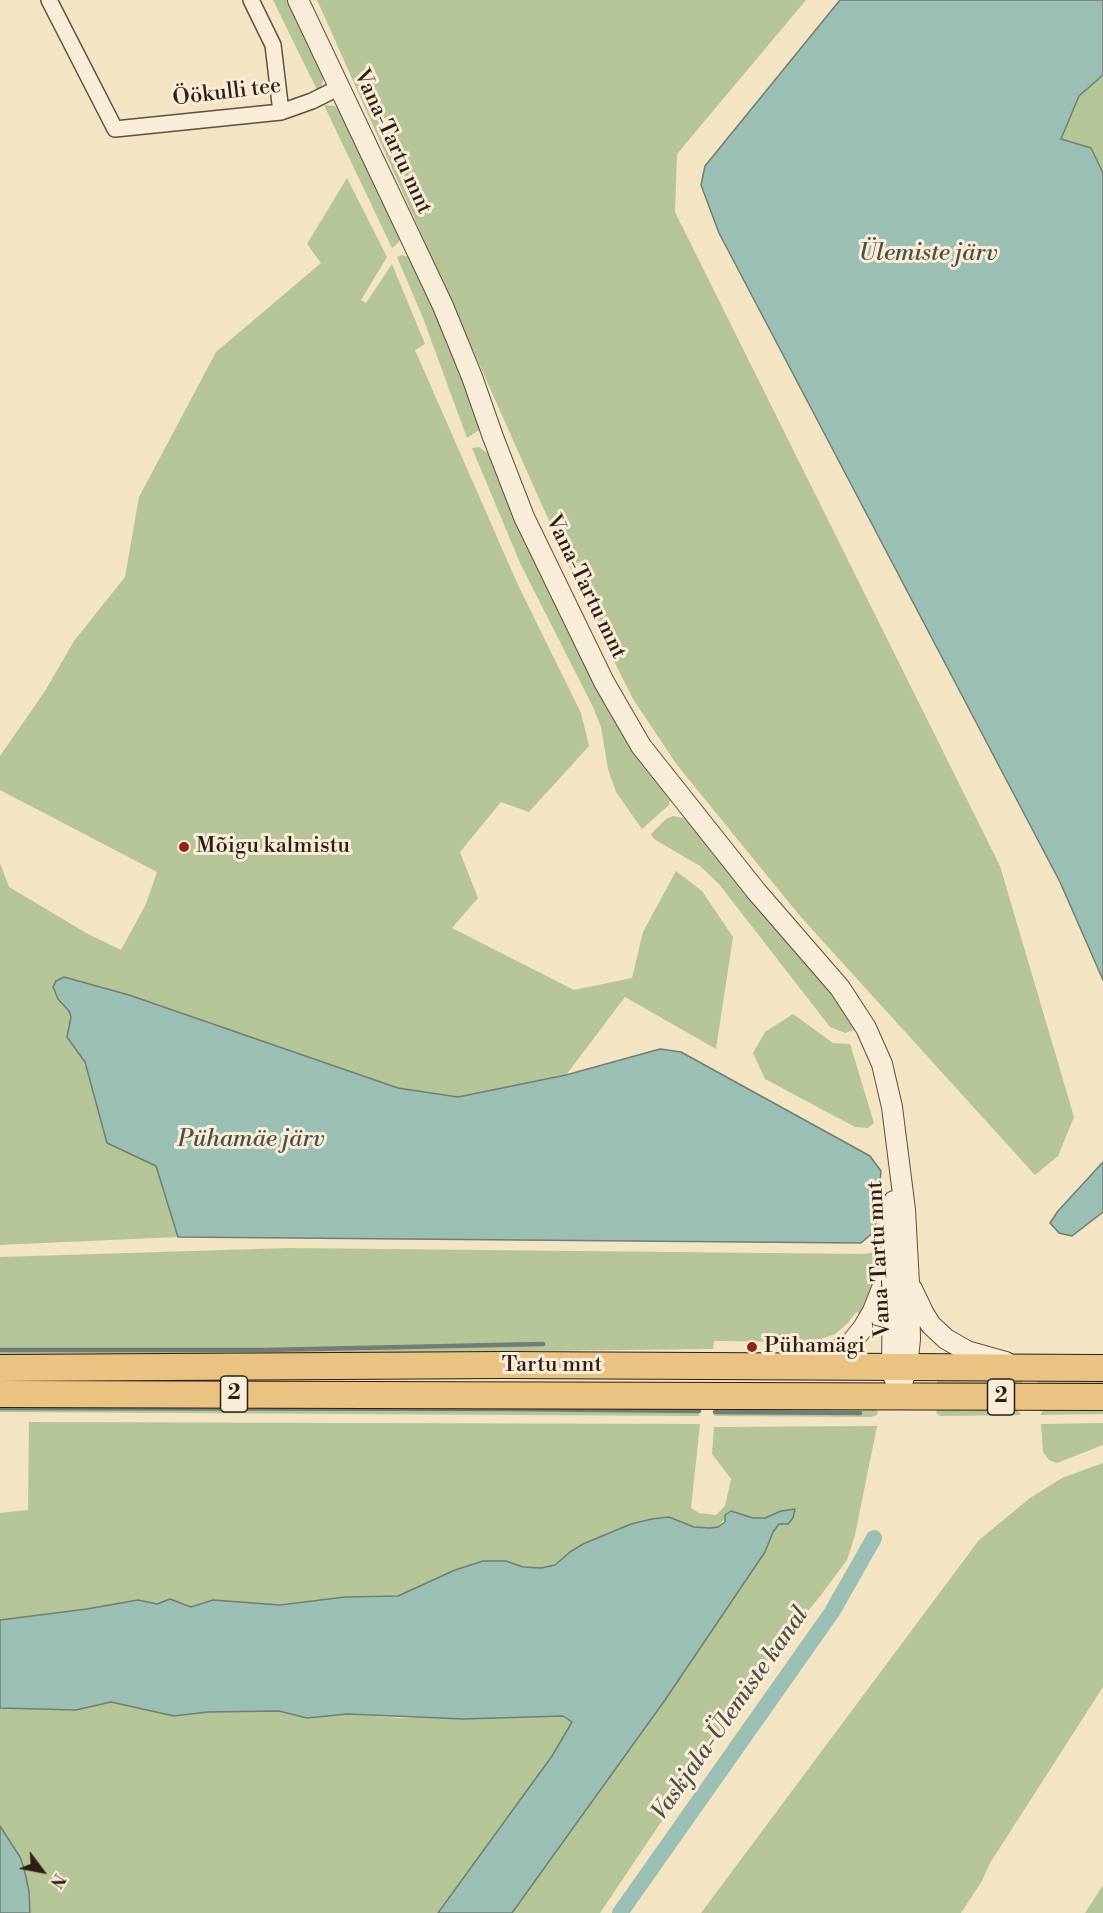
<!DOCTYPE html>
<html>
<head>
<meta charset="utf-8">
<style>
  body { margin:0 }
  #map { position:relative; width:1103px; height:1913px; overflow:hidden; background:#f3e4c3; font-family:"Libre Bodoni",serif }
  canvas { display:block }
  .north { position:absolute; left:12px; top:1841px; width:60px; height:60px; -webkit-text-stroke:4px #f7edd8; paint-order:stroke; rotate:122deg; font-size:16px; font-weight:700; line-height:24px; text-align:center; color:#301d16 }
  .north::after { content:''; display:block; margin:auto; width:21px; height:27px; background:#301d16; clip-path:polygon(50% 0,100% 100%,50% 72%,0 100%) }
</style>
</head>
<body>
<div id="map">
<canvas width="1103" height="1913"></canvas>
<div class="north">N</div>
</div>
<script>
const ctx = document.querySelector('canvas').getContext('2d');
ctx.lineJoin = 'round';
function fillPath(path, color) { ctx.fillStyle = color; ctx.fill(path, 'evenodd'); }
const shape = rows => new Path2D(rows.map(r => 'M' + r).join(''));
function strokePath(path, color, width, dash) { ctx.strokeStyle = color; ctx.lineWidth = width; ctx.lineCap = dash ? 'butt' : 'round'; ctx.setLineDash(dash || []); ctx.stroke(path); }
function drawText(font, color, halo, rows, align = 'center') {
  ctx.font = font + ' "Libre Bodoni",serif'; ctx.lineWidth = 6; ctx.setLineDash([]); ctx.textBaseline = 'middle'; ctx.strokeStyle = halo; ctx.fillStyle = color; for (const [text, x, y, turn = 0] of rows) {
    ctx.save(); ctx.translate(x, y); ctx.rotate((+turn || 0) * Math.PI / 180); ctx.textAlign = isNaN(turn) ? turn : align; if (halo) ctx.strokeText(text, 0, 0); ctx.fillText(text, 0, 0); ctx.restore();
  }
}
const green = shape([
  [273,0,289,0,324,72,322,86,317,90],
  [317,0,806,0,677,154,675,212,1000,866,1074,1117,1058,1156,1035,1175,800,916,677,765,633,699,591,615],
  [1103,75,1103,173,1091,148,1061,139,1079,96],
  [324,105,335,106,342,114,400,235,399,242,392,248],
  [347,178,387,257,361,300,366,303,392,264,425,344,415,350,518,585,581,713,589,746,529,812,501,802,460,852,478,898,452,928,574,990,632,978,643,932,676,871,702,891,733,937,716,1049,625,997,566,1075,458,1097,398,1088,129,995,58,999,69,1010,71,1017,67,1037,85,1062,107,1143,156,1166,178,1237,0,1245,0,863,9,887,88,934,121,950,146,904,157,872,0,790,0,756,45,691,74,641,125,577,139,497,216,352,321,263,307,244],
  [402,255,409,257,413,261,462,376,480,423,479,430,467,438,423,318,397,257],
  [479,447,490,455,640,758,670,800,669,805,642,829,616,792,608,769,601,727,593,707,520,563,472,448],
  [673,816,684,818,830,990,856,1029,845,1033,830,1027,719,884,700,866,654,839,651,834,666,819],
  [793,1014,833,1043,850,1044,874,1123,868,1128,855,1127,765,1079,753,1053,765,1032],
  [288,1248,863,1254,882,1251,879,1274,864,1316,856,1312,847,1324,835,1334,812,1342,714,1341,713,1349,0,1357,0,1257],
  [937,1378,1023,1378,1022,1387,937,1386],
  [1037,1378,1103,1378,1103,1387,1037,1387],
  [0,1404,698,1406,699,1416,0,1412],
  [935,1407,1017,1409,1021,1415,940,1416,937,1414],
  [1103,1407,1103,1414,1040,1415,1044,1409],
  [716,1408,873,1409,878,1411,877,1415,871,1417,714,1416],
  [29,1422,700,1424,691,1508,699,1513,716,1515,725,1506,731,1479,712,1454,714,1427,877,1426,855,1535,847,1560,821,1595,749,1683,690,1779,600,1913,512,1913,665,1700,765,1552,773,1532,779,1524,781,1511,765,1518,753,1518,731,1511,718,1527,710,1528,694,1527,669,1517,652,1519,631,1524,570,1552,555,1565,541,1568,523,1567,506,1561,483,1561,455,1570,398,1596,345,1597,279,1605,212,1600,191,1607,171,1600,157,1604,138,1600,87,1609,0,1620,0,1513,28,1510],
  [1103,1423,1103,1445,1057,1463,1049,1460,1043,1452,1041,1424],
  [1103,1463,1103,1687,990,1863,982,1881,961,1913,701,1913,979,1540,1030,1498,1062,1478],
  [111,1702,175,1716,208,1712,279,1711,309,1718,347,1714,401,1718,563,1716,572,1722,552,1756,438,1913,30,1913,29,1891,6,1834,0,1826,0,1708,75,1710],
  [1103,1885,1103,1913,1085,1913]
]);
const water = shape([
  [840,0,1103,0,1103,75,1079,96,1061,139,1091,148,1103,173,1103,980,1060,882,719,233,701,185,705,166,840,0],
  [64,977,129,995,398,1088,458,1097,566,1075,660,1049,681,1052,870,1156,881,1171,875,1231,861,1243,178,1237,156,1166,107,1143,85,1062,67,1037,71,1017,69,1011,58,999,53,987,56,981,64,977],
  [1103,1162,1103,1212,1072,1236,1059,1233,1050,1223,1058,1211,1103,1162],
  [795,1509,793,1518,788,1524,779,1524,773,1532,765,1552,665,1700,512,1913,438,1913,552,1756,572,1722,563,1716,463,1719,347,1714,307,1718,279,1711,208,1712,174,1716,111,1702,76,1710,0,1708,0,1620,87,1609,138,1600,157,1604,170,1599,191,1607,213,1600,280,1605,345,1597,398,1596,455,1570,483,1561,506,1561,523,1567,541,1568,555,1565,570,1552,583,1544,631,1524,652,1519,669,1517,694,1527,710,1528,718,1527,725,1522,725,1515,731,1511,753,1518,765,1518,781,1511,795,1509],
  [0,1826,20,1857,24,1868,29,1891,30,1913,0,1913,0,1826]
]);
const stream = shape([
  [0,1350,265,1350,543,1344],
  [0,1408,508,1409,699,1411],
  [715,1412,860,1413]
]);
const canal = shape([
  [620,1913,832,1612,874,1538]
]);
const minor = shape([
  [49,0,115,129,281,112,312,101,340,87],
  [251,0,273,45,281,112]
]);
const tertiary = shape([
  [298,0,443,306,472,377,493,437,524,517,604,682,641,746,756,891,840,988,866,1028,882,1064,892,1107,905,1210,909,1283,910,1339,907,1368,898,1396],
  [894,1201,891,1262,893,1284,892,1367,894,1378],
  [912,1289,924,1314,931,1325,946,1339,967,1351,1006,1362],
  [809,1365,851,1343,863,1328,873,1311,888,1273]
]);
const trunk = shape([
  [0,1368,505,1365,1103,1368],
  [0,1394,1103,1397]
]);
const markers = [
  [184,847,6,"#8f2418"],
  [752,1347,6,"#8f2418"]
];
const shields = [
  [234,1394,27],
  [1001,1397,27]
];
const shieldNames = [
  ["2",234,1394],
  ["2",1001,1397]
];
const streetNames = [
  ["Öökulli tee",227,93,-7],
  ["Vana-Tartu mnt",392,142,65],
  ["Vana-Tartu mnt",585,587,64],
  ["Vana-Tartu mnt",880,1259,-93],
  ["Tartu mnt",552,1366]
];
const poiNames = [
  ["Mõigu kalmistu",196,847],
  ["Pühamägi",764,1347]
];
const waterNames = [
  ["Ülemiste järv",928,254],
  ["Pühamäe järv",251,1140],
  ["Vaskjala-Ülemiste kanal",731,1714,-55]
];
fillPath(green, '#b5c598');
fillPath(water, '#9bbfb4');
strokePath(water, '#707e75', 1.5);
strokePath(stream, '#707e75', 4.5);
strokePath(canal, '#9bbfb4', 16);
strokePath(minor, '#614f41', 18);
strokePath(tertiary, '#614f41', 22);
strokePath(trunk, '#301d16', 28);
strokePath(minor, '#f7edd8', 15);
strokePath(tertiary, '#f7edd8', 20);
strokePath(trunk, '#eac282', 26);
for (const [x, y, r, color] of markers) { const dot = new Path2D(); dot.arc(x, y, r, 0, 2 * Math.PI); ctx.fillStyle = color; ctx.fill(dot); strokePath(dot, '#f7edd8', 2); }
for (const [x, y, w] of shields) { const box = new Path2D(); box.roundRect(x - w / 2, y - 18, w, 36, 4.5); ctx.fillStyle = '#f7edd8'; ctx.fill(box); strokePath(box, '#301d16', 1.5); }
drawText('bold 21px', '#301d16', null, shieldNames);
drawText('22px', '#301d16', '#f7edd8', streetNames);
drawText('22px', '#301d16', '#f7edd8', poiNames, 'left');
drawText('italic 24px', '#504e45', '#f7edd8', waterNames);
</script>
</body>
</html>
